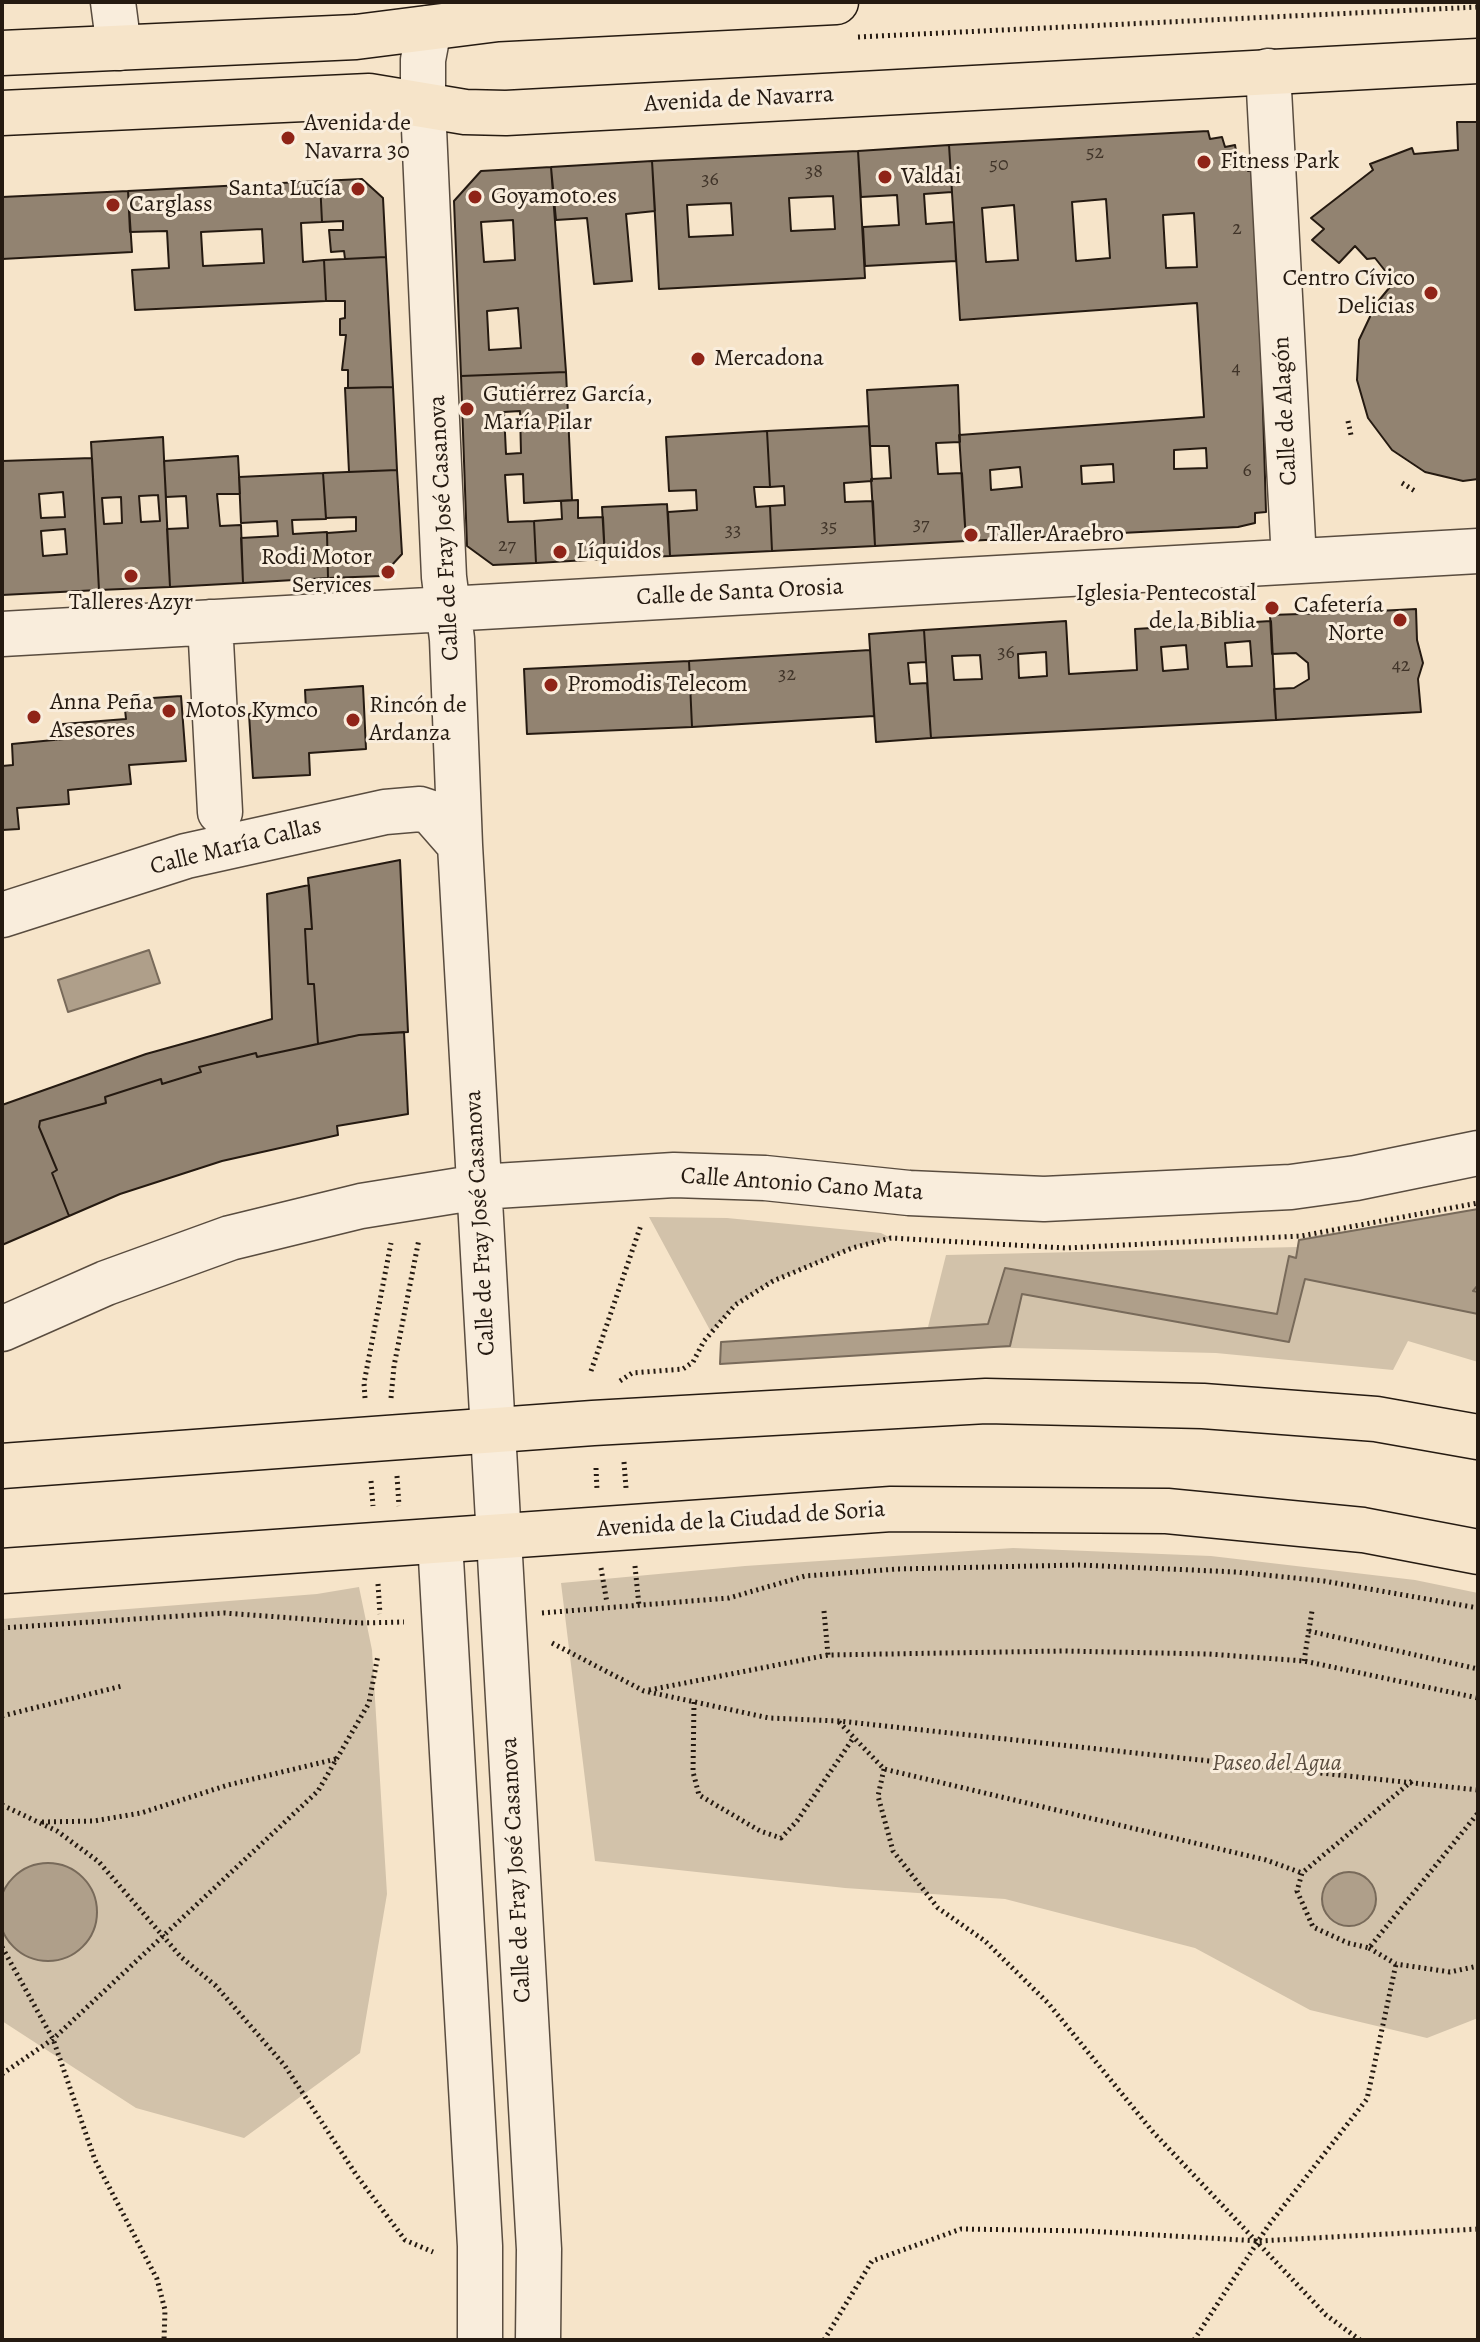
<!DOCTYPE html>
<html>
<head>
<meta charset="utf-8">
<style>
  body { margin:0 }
  #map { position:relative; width:1480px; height:2342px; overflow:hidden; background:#f6e4c9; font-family:Alegreya,serif }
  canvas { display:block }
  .frame { position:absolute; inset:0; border:4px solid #251a11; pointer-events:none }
</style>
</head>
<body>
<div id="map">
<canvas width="1480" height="2342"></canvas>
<div class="frame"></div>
</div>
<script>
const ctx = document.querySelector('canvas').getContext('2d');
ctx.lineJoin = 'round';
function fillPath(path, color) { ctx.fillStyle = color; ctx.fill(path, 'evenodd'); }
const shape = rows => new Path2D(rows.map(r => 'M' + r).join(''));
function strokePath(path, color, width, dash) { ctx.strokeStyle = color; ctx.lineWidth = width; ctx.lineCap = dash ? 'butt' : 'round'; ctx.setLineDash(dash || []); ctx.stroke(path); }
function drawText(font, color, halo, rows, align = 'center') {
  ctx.font = font + ' Alegreya,serif'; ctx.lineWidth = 6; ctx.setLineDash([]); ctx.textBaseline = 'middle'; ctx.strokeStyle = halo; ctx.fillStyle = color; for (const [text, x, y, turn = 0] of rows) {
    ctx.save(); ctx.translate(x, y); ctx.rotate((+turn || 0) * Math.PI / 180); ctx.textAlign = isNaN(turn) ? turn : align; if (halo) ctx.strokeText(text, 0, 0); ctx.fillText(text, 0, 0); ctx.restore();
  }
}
const green = shape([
  [649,1217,727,1218,881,1233,891,1238,852,1248,773,1281,735,1305,711,1332],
  [1298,1247,1296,1258,1472,1291,1478,1285,1478,1362,1408,1341,1393,1370,1216,1353,973,1347,720,1364,721,1342,928,1327,946,1255],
  [1013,1548,1211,1556,1415,1580,1478,1593,1478,2018,1427,2038,1310,2010,1195,1948,1005,1899,845,1888,595,1861,561,1583,745,1566],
  [359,1587,372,1650,387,1894,360,2053,244,2138,136,2108,2,2021,2,1619,317,1594]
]);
const water = shape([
  [149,950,160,983,68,1012,58,980,149,950],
  [1478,1209,1478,1285,1473,1291,1478,1292,1478,1314,1305,1279,1289,1342,1022,1294,1010,1346,720,1364,721,1342,988,1324,1005,1268,1277,1314,1289,1256,1296,1258,1299,1240,1478,1209],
  '-1 1912a49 49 0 1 1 98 0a49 49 0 1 1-98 0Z',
  '1322 1899a27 27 0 1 1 54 0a27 27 0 1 1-54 0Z'
]);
const building = shape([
  [1457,122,1478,122,1478,479,1463,481,1425,472,1392,450,1368,418,1357,380,1359,340,1376,304,1394,282,1375,258,1367,259,1355,246,1339,263,1312,240,1324,229,1311,218,1373,170,1370,164,1412,148,1414,154,1458,150,1457,122],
  [1208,131,1210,139,1222,137,1225,147,1235,145,1237,157,1245,155,1248,171,1256,170,1266,512,1255,513,1255,523,1238,527,966,541,959,435,1204,417,1197,303,960,320,949,145,1208,131],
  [1106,199,1110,258,1076,261,1072,202,1106,199],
  [1014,205,1018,260,986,262,982,208,1014,205],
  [1194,213,1197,267,1166,268,1163,215,1194,213],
  [1206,448,1207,468,1174,469,1174,450,1206,448],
  [1113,464,1114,482,1082,484,1081,466,1113,464],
  [1020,467,1022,487,991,490,990,470,1020,467],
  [949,145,952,192,924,194,926,224,954,222,956,261,865,266,863,227,899,225,897,195,861,197,858,151,949,145],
  [858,151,865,278,659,289,652,161,858,151],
  [833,196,835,229,791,231,789,198,833,196],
  [731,203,733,235,689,237,687,205,731,203],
  [652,161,655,211,626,214,632,281,594,284,587,218,556,220,551,167,652,161],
  [551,167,566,372,461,376,454,201,481,171,551,167],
  [513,220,515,260,484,262,481,222,513,220],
  [518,308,521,348,489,350,487,311,518,308],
  [362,179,383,198,386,257,345,259,344,251,331,252,329,230,343,230,343,221,322,222,320,181,362,179],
  [320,181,322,222,301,223,303,262,324,260,326,301,135,310,132,270,169,268,167,231,130,232,128,191,320,181],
  [262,229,264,263,203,266,201,232,262,229],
  [128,191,132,252,2,259,2,197,128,191],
  [386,257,393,387,348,388,348,370,342,370,346,335,340,335,340,319,345,318,345,301,326,301,324,260,386,257],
  [566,372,572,500,524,503,523,474,505,475,508,522,534,521,536,563,493,565,467,546,461,376,566,372],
  [520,411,521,453,506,454,504,412,520,411],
  [958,385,960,442,936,443,938,474,962,473,966,541,875,546,871,479,891,478,889,446,870,446,867,390,958,385],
  [393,387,397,470,349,472,345,388,393,387],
  [869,426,872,481,844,483,845,502,873,501,875,546,772,551,770,506,785,505,784,486,770,487,767,431,869,426],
  [767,431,770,487,754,487,756,507,770,506,772,551,670,556,668,512,697,510,696,490,669,491,666,437,767,431],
  [163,437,170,587,99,590,91,442,163,437],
  [158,495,160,521,141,522,139,496,158,495],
  [121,497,122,523,104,524,102,498,121,497],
  [238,456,240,494,217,494,220,526,241,525,243,583,170,587,167,529,188,528,186,496,166,497,164,461,238,456],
  [92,458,99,590,2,595,2,461,92,458],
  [63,492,65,517,41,518,39,494,63,492],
  [65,529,67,554,43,556,41,531,65,529],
  [397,470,402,554,382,576,328,578,327,533,356,531,356,517,326,518,323,473,397,470],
  [323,473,326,519,292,520,293,534,327,532,328,578,243,583,241,538,278,536,277,521,241,523,239,477,323,473],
  [578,500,578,518,603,517,605,559,536,563,534,521,562,519,561,501,578,500],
  [667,504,670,556,605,559,602,507,667,504],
  [1342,607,1359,612,1416,609,1417,640,1423,663,1418,679,1421,712,1276,720,1274,689,1294,688,1309,679,1308,663,1296,653,1272,654,1270,615,1331,613,1342,607],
  [1066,621,1069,674,1137,670,1135,629,1271,621,1276,720,931,738,924,630,1066,621],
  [1250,641,1252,666,1227,667,1225,643,1250,641],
  [1186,645,1188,669,1163,671,1161,647,1186,645],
  [1046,652,1047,676,1019,678,1018,654,1046,652],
  [980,655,982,679,954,680,952,656,980,655],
  [924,630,926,662,908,663,910,684,927,683,931,738,876,742,869,634,924,630],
  [870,650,874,716,692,727,689,661,870,650],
  [689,661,692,727,527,734,524,669,689,661],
  [363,686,366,749,309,753,310,775,253,778,249,714,306,710,305,690,363,686],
  [181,696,186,761,129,765,131,784,68,790,69,804,17,808,19,829,2,830,2,766,13,765,12,744,64,739,63,724,126,719,124,700,181,696],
  [400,860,408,1032,359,1035,318,1044,314,984,308,984,305,929,312,929,308,878,400,860],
  [309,885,312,929,305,929,308,984,314,984,318,1044,257,1057,256,1053,199,1067,201,1072,162,1084,161,1079,105,1097,106,1103,40,1121,39,1127,57,1170,52,1173,69,1216,2,1245,2,1105,146,1054,272,1019,267,894,309,885],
  [404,1032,408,1114,337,1126,338,1135,222,1161,120,1194,69,1216,52,1173,57,1170,39,1127,40,1121,106,1103,105,1097,161,1079,162,1084,201,1072,199,1067,256,1053,257,1057,359,1035,404,1032]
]);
const path = shape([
  [858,37,1478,7],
  [1348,421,1351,435],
  [1402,483,1415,491],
  [591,1371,641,1225],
  [620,1381,632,1373,683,1369,693,1362,704,1341,735,1305,773,1281,852,1248,891,1238,1066,1248,1301,1236,1478,1203],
  [365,1398,364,1383,391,1243],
  [391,1398,394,1366,419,1239],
  [624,1462,626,1488],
  [596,1468,597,1490],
  [397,1476,399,1506],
  [371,1481,373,1506],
  [635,1566,639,1606],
  [601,1568,607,1603],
  [378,1584,380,1614],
  [824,1611,828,1655],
  [542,1613,729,1598,805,1576,897,1569,1079,1565,1236,1572,1324,1581,1478,1608],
  [2,1628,224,1613,361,1623,404,1622],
  [1309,1631,1478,1669],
  [552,1643,644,1691,769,1718,839,1721,1478,1790],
  [1304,1661,1312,1611],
  [649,1690,828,1655,1063,1651,1209,1654,1304,1661,1478,1698],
  [694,1702,693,1772,699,1795,760,1831,781,1838,797,1821,854,1737],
  [2,1716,122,1686],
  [839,1722,884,1769,1266,1860,1302,1873],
  [884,1769,878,1796,893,1851,938,1908,985,1941,1048,2003,1153,2132,1326,2315,1360,2340],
  [1412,1781,1302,1873,1297,1891,1313,1927,1348,1943,1369,1948,1478,1813],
  [2,1805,57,1831,99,1862,181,1957,216,1986,285,2066,357,2176,405,2240,433,2252],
  [42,1822,94,1821,141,1813,228,1785,336,1759],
  [2,1947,53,2039,95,2160,157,2279,165,2310,164,2340],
  [1369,1948,1396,1964,1450,1972,1478,1966],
  [2,2074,53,2039,318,1791,369,1703,378,1655],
  [824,2340,872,2261,961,2229,1087,2231,1259,2241,1478,2229],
  [1194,2340,1268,2226,1367,2099,1396,1964]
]);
const minor = shape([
  [113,2,119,48],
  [429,28,423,60,423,106,444,577,452,639,460,845,539,2249,538,2340],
  [1268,71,1294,560],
  [210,622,220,812],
  [2,634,1478,551],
  [2,915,186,856,385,812,420,809,432,813,460,845],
  [2,1329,106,1283,230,1238,361,1206,479,1187,674,1175,765,1178,909,1193,1044,1199,1291,1187,1356,1178,1478,1153],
  [440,1541,480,2246,480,2340]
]);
const major = shape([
  [2,53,356,37,498,19,836,2],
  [2,113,369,96,465,112,506,113,1478,61],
  [2,1466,593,1423,986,1401,1203,1406,1376,1419,1478,1437],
  [2,1571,891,1509,1167,1511,1363,1530,1478,1552]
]);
const markers = [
  [288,138,8,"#8f2418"],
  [1204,162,8,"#8f2418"],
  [885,177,8,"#8f2418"],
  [358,189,8,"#8f2418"],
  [475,197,8,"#8f2418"],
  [113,205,8,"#8f2418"],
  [1431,293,8,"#8f2418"],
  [698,359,8,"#8f2418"],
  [467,409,8,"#8f2418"],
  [971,535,8,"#8f2418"],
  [560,552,8,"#8f2418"],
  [388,572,8,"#8f2418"],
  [131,576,8,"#8f2418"],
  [1272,608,8,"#8f2418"],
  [1400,620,8,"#8f2418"],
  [551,685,8,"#8f2418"],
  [169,711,8,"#8f2418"],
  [34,717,8,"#8f2418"],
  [353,720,8,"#8f2418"]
];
const numberNames = [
  ["52",1095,153],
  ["50",999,165],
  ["38",814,172],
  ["36",710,180],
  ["2",1237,229],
  ["4",1236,369],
  ["6",1247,471],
  ["37",921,525],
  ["35",829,527],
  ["33",733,531],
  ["27",507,546],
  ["36",1006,653],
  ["42",1401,666],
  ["32",787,675]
];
const streetNames = [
  ["Avenida de Navarra",739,100,-3],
  ["Calle de Alagón",1286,411,-93],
  ["Calle de Fray José Casanova",445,528,-93],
  ["Calle de Santa Orosia",740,593,-3],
  ["Calle María Callas",236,847,-14],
  ["Calle Antonio Cano Mata",802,1185,4],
  ["Calle de Fray José Casanova",481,1223,-93],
  ["Avenida de la Ciudad de Soria",741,1520,-4],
  ["Calle de Fray José Casanova",517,1870,-93]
];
const poiNames = [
  ["Avenida de",304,124],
  ["Navarra 30",304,152],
  ["Fitness Park",1220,162],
  ["Valdai",901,177],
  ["Santa Lucía",342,189,"right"],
  ["Goyamoto.es",491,197],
  ["Carglass",129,205],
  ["Centro Cívico",1415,279,"right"],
  ["Delicias",1415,307,"right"],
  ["Mercadona",714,359],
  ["Gutiérrez García,",483,395],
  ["María Pilar",483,423],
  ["Taller Araebro",987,535],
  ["Líquidos",576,552],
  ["Rodi Motor",372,558,"right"],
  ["Services",372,586,"right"],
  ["Iglesia Pentecostal",1256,594,"right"],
  ["de la Biblia",1256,622,"right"],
  ["Talleres Azyr",131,603,"center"],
  ["Cafetería",1384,606,"right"],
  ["Norte",1384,634,"right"],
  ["Promodis Telecom",567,685],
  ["Anna Peña",50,703],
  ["Asesores",50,731],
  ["Rincón de",369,706],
  ["Ardanza",369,734],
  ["Motos Kymco",185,711]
];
const parkNames = [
  ["Paseo del Agua",1277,1764]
];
fillPath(green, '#d2c2aa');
fillPath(water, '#af9f8a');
strokePath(water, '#786a5a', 2);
fillPath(building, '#928371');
strokePath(building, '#251a11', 2);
strokePath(minor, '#594c3f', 47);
strokePath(major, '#251a11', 47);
strokePath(path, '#251a11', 5, [2, 4]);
strokePath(minor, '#f9eddc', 44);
strokePath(major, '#f6e4c9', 44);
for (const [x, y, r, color] of markers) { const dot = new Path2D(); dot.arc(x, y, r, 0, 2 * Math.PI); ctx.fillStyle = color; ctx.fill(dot); strokePath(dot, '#f9eddc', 3); }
drawText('20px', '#403429', null, numberNames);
drawText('24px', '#251a11', '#f9eddc', streetNames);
drawText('24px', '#251a11', '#f9eddc', poiNames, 'left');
drawText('italic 24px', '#594c3f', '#f9eddc', parkNames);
</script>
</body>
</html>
